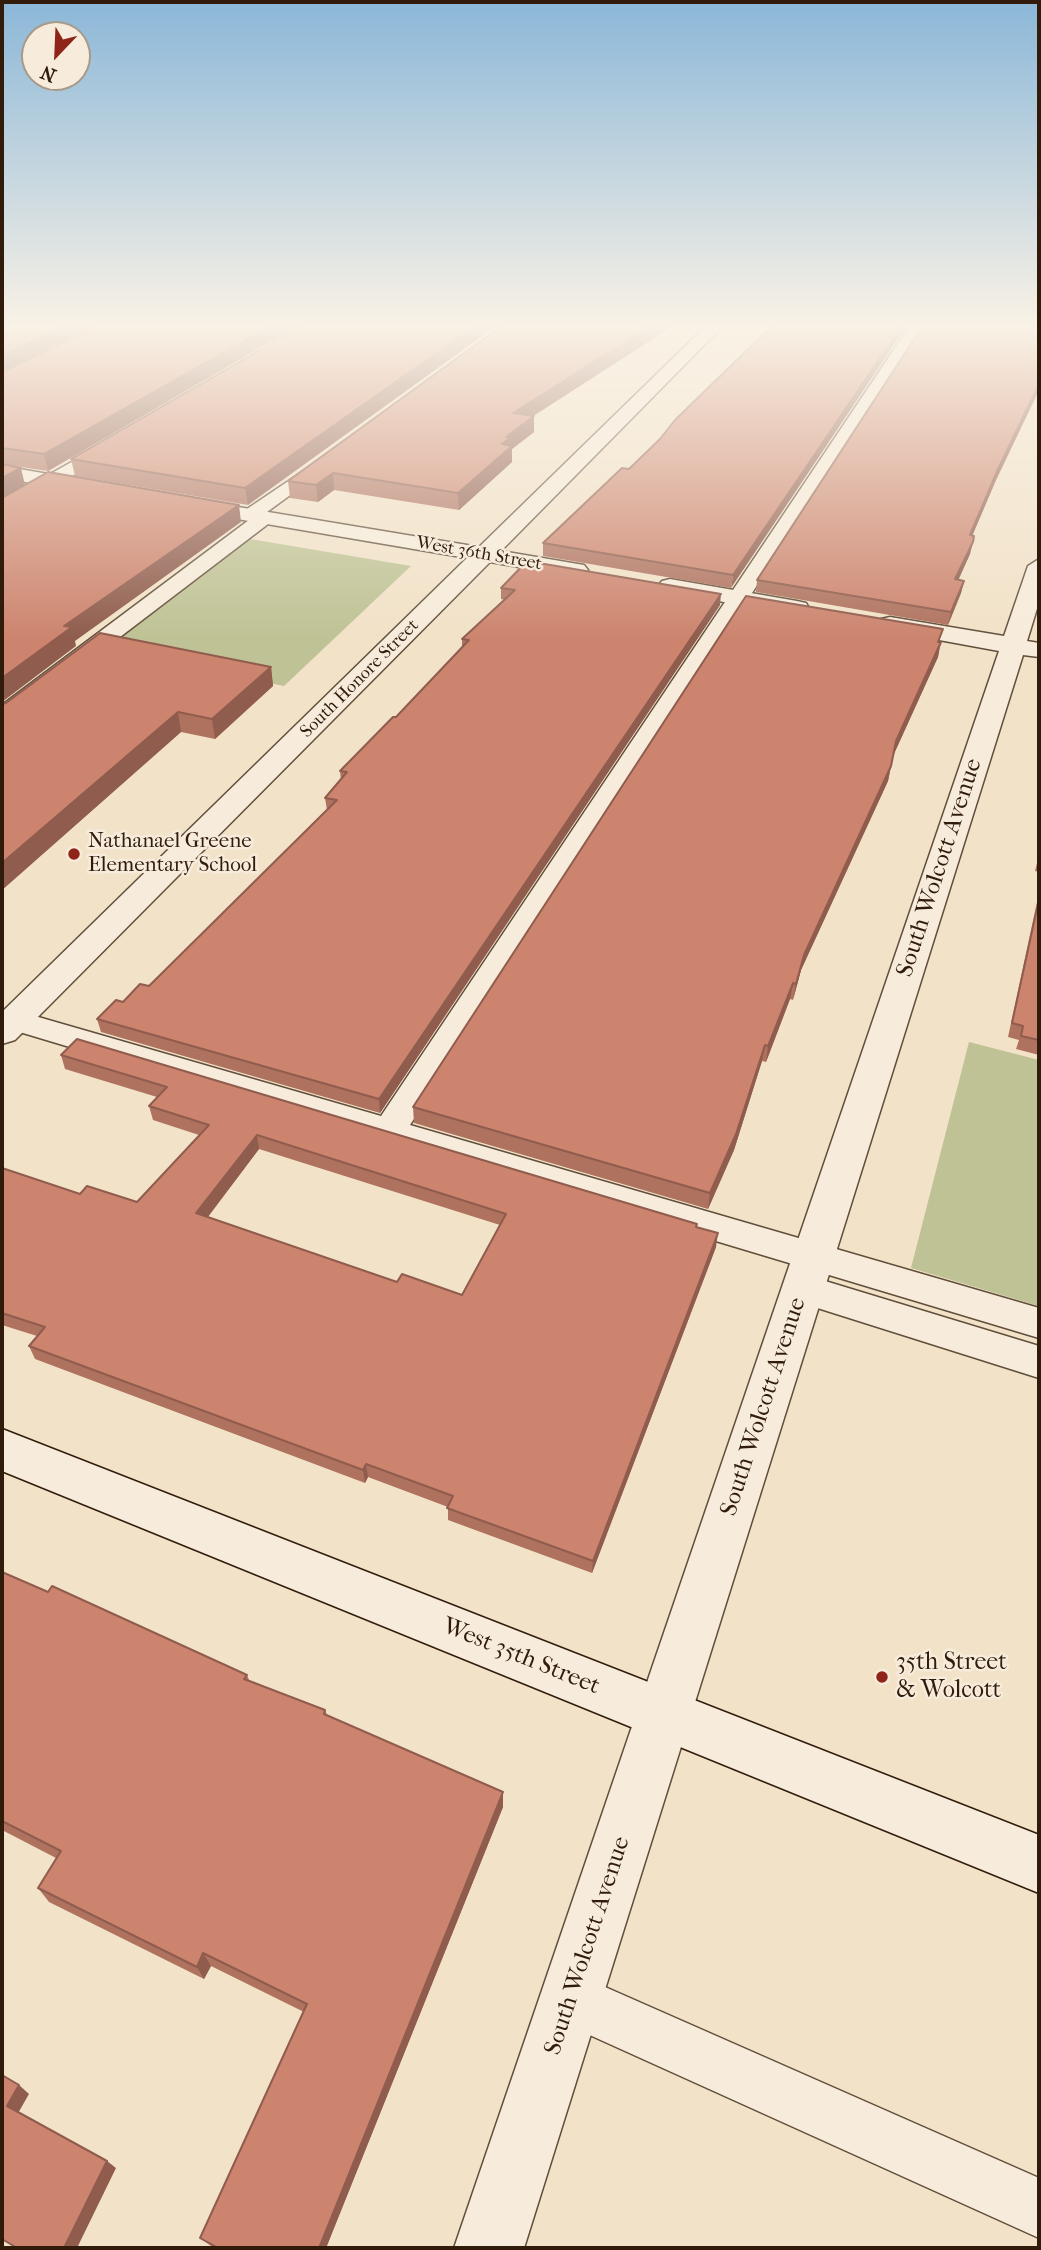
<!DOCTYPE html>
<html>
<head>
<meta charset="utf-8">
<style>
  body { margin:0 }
  #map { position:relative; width:1041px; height:2250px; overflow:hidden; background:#f2e2c8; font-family:"IM FELL French Canon",serif }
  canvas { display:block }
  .frame { position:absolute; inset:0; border:4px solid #311c0c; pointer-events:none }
  .north { position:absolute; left:21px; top:21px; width:70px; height:70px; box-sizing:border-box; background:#f7ecdb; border:2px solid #a89988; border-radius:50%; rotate:203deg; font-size:19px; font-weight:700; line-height:28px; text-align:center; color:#311c0c }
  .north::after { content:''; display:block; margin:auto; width:24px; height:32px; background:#8f2418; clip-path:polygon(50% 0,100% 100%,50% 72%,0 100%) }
</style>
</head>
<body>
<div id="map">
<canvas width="1041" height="2250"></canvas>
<div class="frame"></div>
<div class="north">N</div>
</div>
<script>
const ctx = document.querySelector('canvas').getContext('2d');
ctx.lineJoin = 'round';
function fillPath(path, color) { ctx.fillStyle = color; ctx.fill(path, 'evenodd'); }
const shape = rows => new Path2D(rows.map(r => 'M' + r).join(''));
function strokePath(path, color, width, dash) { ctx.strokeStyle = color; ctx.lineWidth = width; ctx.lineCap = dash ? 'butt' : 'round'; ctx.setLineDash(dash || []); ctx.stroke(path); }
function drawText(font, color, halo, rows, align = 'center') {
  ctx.font = font + ' "IM FELL French Canon",serif'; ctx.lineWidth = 5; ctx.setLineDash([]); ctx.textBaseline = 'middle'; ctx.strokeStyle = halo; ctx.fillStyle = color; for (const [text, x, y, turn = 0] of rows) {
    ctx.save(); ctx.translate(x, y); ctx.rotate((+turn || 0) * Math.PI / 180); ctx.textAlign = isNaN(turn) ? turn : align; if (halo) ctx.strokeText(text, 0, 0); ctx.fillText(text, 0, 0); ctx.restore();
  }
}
const green = shape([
  [250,539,411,566,284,686,105,650],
  [969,1042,1039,1060,1039,1306,911,1268]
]);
const service = shape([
  [911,324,925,324,410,1125,1039,1308,1039,1338,3,1027,3,1013,14,1010,381,1116,911,324],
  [324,457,333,462,330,466,267,512,274,517,272,521,10,721,2,723,2,705,249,520,242,515,244,511,324,457],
  [802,1274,1039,1346,1039,1378,789,1299,783,1289,789,1279,802,1274],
  [571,1972,1039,2178,1039,2238,552,2018,544,1999,552,1980,571,1972]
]);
const minor = shape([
  [708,324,725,324,501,551,584,565,588,570,584,575,576,577,490,562,15,1040,2,1044,2,1012,467,558,190,511,182,510,179,505,182,500,190,499,479,547,708,324],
  [2,466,89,481,99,487,89,493,2,478,2,466],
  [1039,559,1039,602,1027,641,1039,643,1039,657,1023,655,524,2248,454,2248,999,651,890,631,881,629,878,624,881,619,890,617,1004,636,1028,566,1039,559],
  [670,579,797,601,806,603,809,608,806,613,797,615,662,591,658,586,662,581,670,579]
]);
const tertiary = shape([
  [118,436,125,438,128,442,125,446,2,516,2,501,118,436]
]);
const secondary = shape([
  [2,1429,1039,1835,1039,1893,2,1471,2,1429]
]);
const wall = shape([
  [2,324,301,324,48,471,7,465,25,485,2,498],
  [305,324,248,505,75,476,71,459],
  [676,324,533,416,534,432,512,449,512,462,459,510,334,490,318,502,290,498,288,481],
  [774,324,731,588,543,556,543,543,629,469],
  [1039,324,1039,390,996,480,972,536,970,554,958,580,964,581,961,593,948,625,756,592,757,580],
  [501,588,720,605,380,1113,101,1032,97,1019,149,986,327,810,325,798,341,780,340,771,396,717,462,647,462,639,505,600,501,599],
  [940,642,938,657,893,756,888,781,801,970,793,1000,790,999,766,1062,762,1061,734,1150,708,1209,414,1123,413,1107],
  [271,667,273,686,215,739,181,732,2,890,2,704],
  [1039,855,1039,872,1035,871],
  [1039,893,1039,1055,1016,1049,1019,1040,1008,1037],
  [61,1055,697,1224,697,1227,716,1247,592,1573,448,1520,448,1507,368,1477,365,1483,35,1359,29,1346,37,1336,2,1325,2,1168,80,1194,137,1202,199,1135,153,1120,149,1106,157,1097,65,1069],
  [259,1149,500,1225,462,1295,397,1282,208,1217],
  [2,1572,247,1675,249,1680,325,1710,327,1715,503,1792,503,1807,326,2248,214,2248,200,2238,304,2012,211,1966,204,1979,49,1902,38,1888,56,1858,2,1830]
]);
const shadedWall = shape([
  [69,324,102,324,2,373,2,356],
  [274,324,301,324,48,471,44,454],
  [478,324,499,324,248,505,245,488],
  [654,324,676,324,513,429,513,413],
  [903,324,908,324,731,588,733,575],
  [1039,384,1039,390,996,480,967,548,970,535,998,469],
  [534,416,534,432,512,449,512,462,459,510,458,493,502,444,506,437],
  [21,468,25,485,2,498,2,478],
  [333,473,334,490,318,502,316,485],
  [239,505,241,522,75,641,76,646,2,702,2,678,64,626],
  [973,542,970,554,953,592,955,579],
  [964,581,961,593,948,625,951,612],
  [721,594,720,605,380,1113,379,1099],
  [941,642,938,657,893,756,896,741],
  [271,667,273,686,215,739,212,719],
  [178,712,181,732,2,890,2,863],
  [891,766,888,781,801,970,793,1000,796,984,804,955],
  [793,983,790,999,766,1062,768,1046],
  [765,1045,762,1061,734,1150,708,1209,710,1193],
  [257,1135,259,1149,200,1227,196,1213],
  [718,1233,716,1247,592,1573,593,1561],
  [366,1464,368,1477,365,1483,363,1470],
  [503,1792,503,1807,326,2248,319,2248],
  [203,1953,211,1966,204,1979,197,1967],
  [19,2085,29,2094,17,2115,7,2106],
  [107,2161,116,2168,77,2248,64,2248]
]);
const building = shape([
  [2,324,69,324,2,356,2,324],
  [100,324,274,324,44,454,2,448,2,372,100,324],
  [305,324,478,324,245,488,71,459,305,324],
  [504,324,654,324,513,413,534,416,506,437,511,437,502,444,512,446,458,493,333,473,316,485,288,481,504,324],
  [774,324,903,324,733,575,543,543,622,468,629,469,660,439,675,420,774,324],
  [924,324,1039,324,1039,384,998,469,970,535,974,536,973,542,955,579,964,581,951,612,757,580,924,324],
  [2,464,21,468,2,478,2,464],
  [48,472,239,505,64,626,72,627,2,678,2,498,48,472],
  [527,561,721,594,379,1099,97,1019,116,1000,123,1002,140,984,149,986,337,800,325,798,347,772,340,771,393,717,396,717,469,640,462,639,515,590,501,588,527,561],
  [746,596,943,629,938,642,941,642,896,741,891,766,804,955,796,984,793,983,768,1046,765,1045,736,1134,710,1193,413,1107,746,596],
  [100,633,271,667,212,719,178,712,2,863,2,704,6,703,100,633],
  [1039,899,1039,1040,1021,1036,1023,1026,1012,1023,1039,899],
  [77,1039,697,1224,696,1227,718,1233,593,1561,447,1508,453,1496,366,1464,363,1470,29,1346,45,1327,2,1313,2,1168,80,1194,87,1186,137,1202,209,1125,149,1106,167,1087,61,1055,77,1039],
  [257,1135,506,1214,462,1295,402,1274,397,1282,196,1213,257,1135],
  [2,1572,48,1592,52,1586,247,1675,244,1679,325,1710,324,1714,503,1792,319,2248,218,2248,200,2238,307,2004,203,1953,197,1967,38,1888,61,1851,2,1821,2,1572],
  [2,2075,19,2085,7,2106,107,2161,64,2248,17,2248,2,2239,2,2075]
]);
const markers = [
  [74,854,7,"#8f2418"],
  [882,1677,7,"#8f2418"]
];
const farStreetnames = [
  ["West 36th Street",479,554,10],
  ["South Honore Street",360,679,-45]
];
const poiNames = [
  ["Nathanael Greene",88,842],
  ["Elementary School",88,866]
];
const nearStreetnames = [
  ["South Wolcott Avenue",940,868,-72],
  ["South Wolcott Avenue",764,1407,-72],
  ["West 35th Street",521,1657,22],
  ["South Wolcott Avenue",588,1946,-72]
];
const nearPoinames = [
  ["35th Street",896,1663],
  ["& Wolcott",896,1691]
];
fillPath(green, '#bec294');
strokePath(service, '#614e3b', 3);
strokePath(minor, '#614e3b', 3);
strokePath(tertiary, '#614e3b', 3);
strokePath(secondary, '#311c0c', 3);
fillPath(service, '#f7ecdb');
fillPath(minor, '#f7ecdb');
fillPath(tertiary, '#f7ecdb');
fillPath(secondary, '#f7ecdb');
fillPath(wall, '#af725f');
fillPath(shadedWall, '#8f5c4d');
fillPath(building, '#cc846e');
strokePath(building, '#8f5c4d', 2);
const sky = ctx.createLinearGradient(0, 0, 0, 639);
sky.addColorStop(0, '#8bb7d8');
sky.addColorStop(0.51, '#f9f2e6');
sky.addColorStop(1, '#f9f2e600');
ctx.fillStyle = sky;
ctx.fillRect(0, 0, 1041, 639);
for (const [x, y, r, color] of markers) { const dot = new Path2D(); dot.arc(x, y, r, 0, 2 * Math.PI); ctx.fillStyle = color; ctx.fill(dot); strokePath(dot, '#f7ecdb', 2.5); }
drawText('18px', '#311c0c', '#f7ecdb', farStreetnames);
drawText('21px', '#311c0c', '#f7ecdb', poiNames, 'left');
drawText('24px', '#311c0c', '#f7ecdb', nearStreetnames);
drawText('24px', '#311c0c', '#f7ecdb', nearPoinames, 'left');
</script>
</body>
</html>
